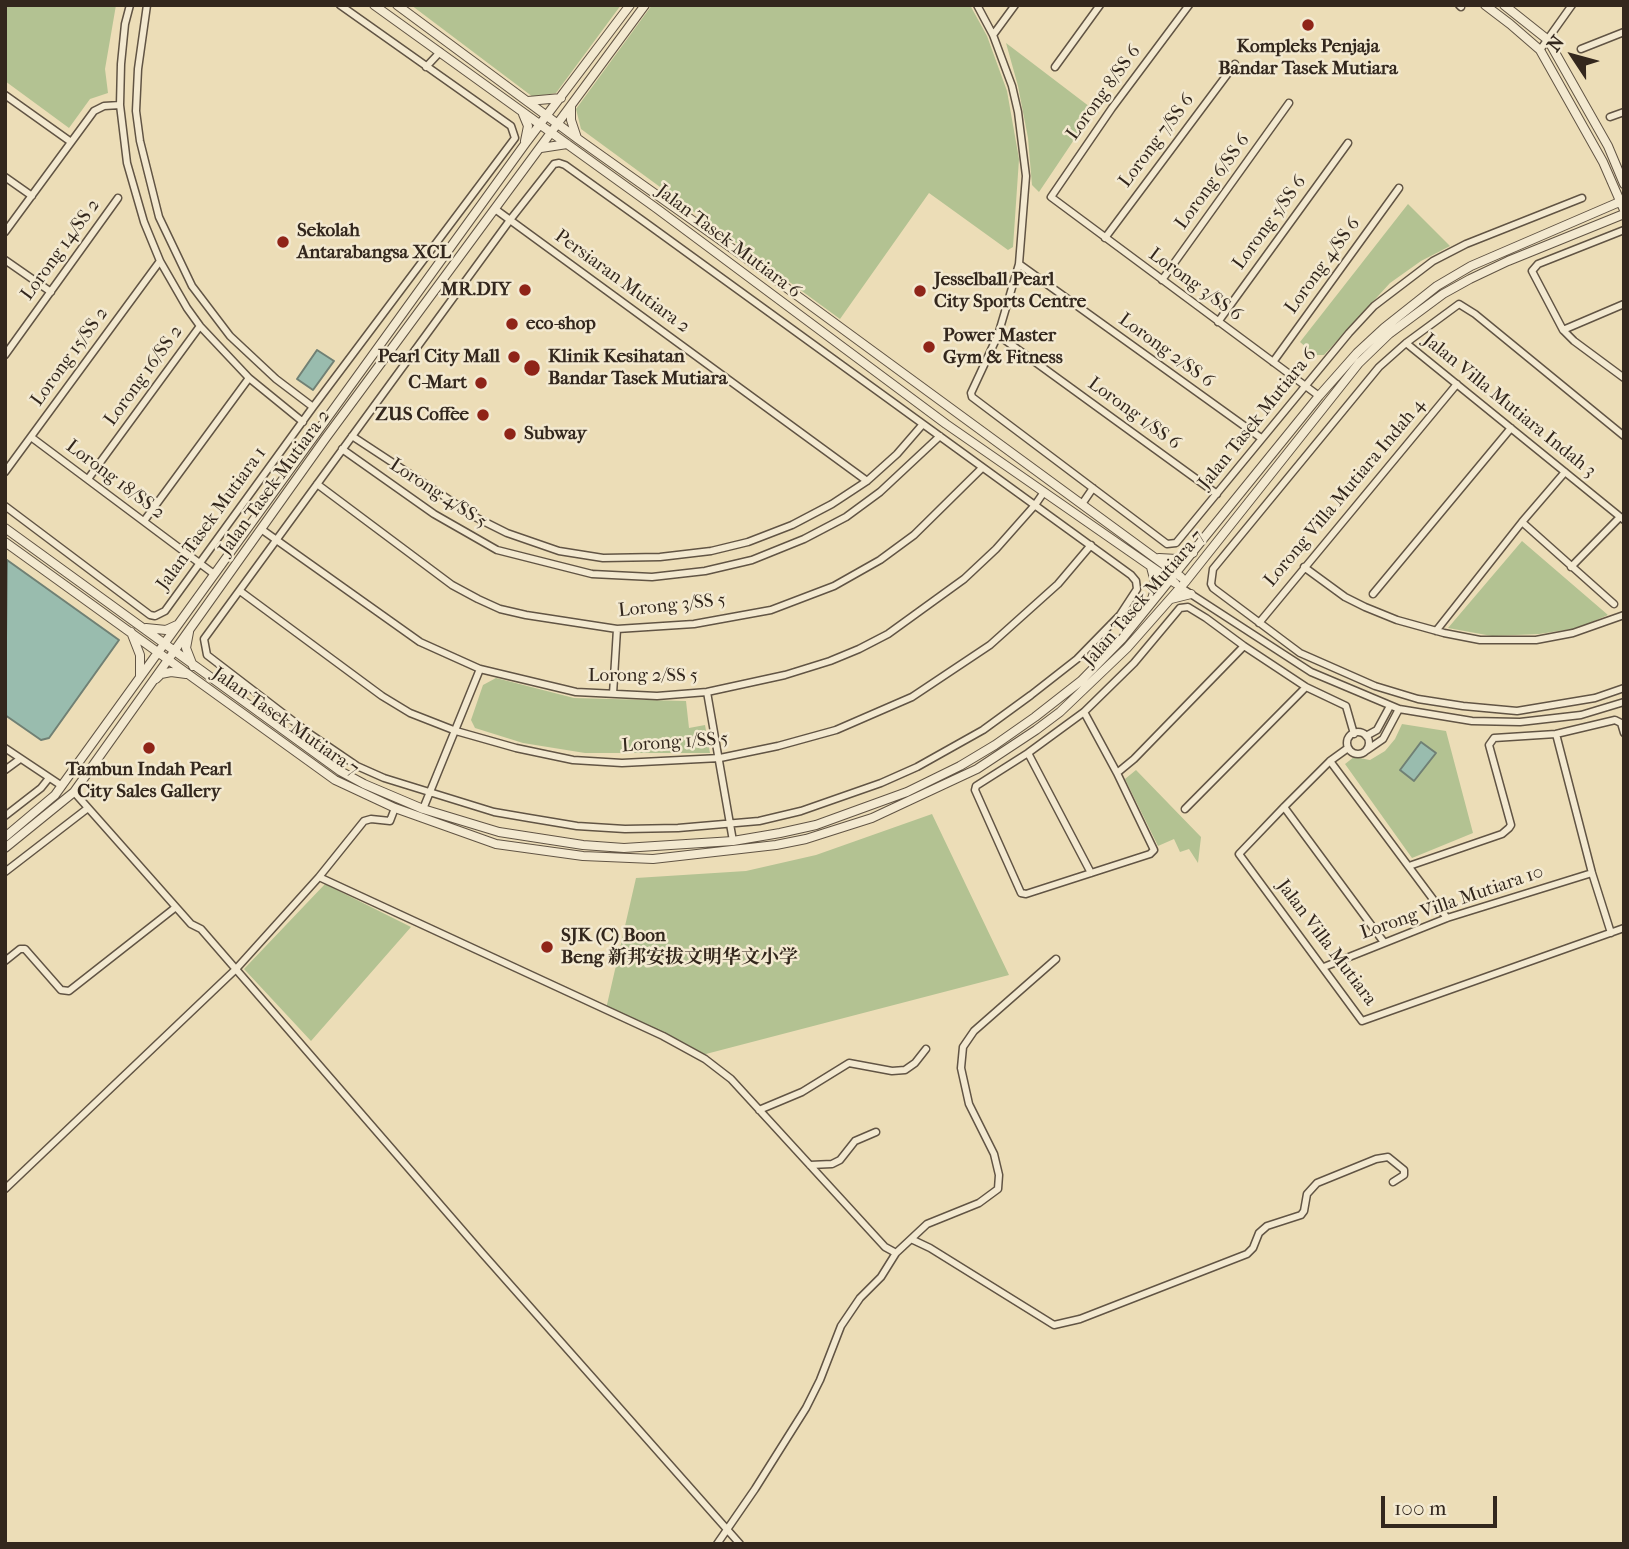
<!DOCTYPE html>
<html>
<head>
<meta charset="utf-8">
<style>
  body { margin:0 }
  #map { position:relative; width:1629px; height:1549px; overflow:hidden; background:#ecddb7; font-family:"IM FELL French Canon",serif }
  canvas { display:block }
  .frame { position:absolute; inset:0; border:7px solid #33271d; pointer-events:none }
  .north { position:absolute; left:1538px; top:21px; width:70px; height:70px; -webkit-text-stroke:5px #f3e9d0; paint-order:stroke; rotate:306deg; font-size:19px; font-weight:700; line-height:28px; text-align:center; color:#33271d }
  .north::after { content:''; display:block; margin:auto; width:24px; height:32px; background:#33271d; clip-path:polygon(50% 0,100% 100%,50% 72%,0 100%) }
  .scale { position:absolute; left:1381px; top:1496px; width:116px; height:32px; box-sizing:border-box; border:4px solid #33271d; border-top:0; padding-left:9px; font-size:21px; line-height:24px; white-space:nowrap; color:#33271d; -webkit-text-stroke:5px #f3e9d0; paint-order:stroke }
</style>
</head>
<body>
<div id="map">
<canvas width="1629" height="1549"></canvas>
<div class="frame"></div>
<div class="north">N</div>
<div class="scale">100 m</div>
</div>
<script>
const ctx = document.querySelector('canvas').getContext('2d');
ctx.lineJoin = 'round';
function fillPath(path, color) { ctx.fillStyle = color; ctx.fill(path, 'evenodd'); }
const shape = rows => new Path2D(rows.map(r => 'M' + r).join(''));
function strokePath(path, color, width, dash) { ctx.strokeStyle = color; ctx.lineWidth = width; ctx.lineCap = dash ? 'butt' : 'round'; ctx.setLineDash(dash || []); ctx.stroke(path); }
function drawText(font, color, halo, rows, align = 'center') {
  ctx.font = font + ' "IM FELL French Canon","Noto Serif SC",serif'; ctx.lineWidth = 5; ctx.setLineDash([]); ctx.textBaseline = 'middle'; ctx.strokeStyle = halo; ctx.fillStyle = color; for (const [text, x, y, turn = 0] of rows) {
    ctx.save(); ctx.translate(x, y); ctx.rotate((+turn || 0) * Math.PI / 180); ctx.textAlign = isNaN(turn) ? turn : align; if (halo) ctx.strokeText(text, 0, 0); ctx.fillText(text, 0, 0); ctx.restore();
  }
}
const green = shape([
  [5,5,116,5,105,69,108,93,90,99,69,128,5,81],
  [411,5,621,5,556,93,533,97],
  [652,5,970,5,987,36,1007,91,1019,159,1013,247,1008,250,929,193,840,319,581,129,576,109],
  [1006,43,1094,110,1039,192,1032,185,1028,138,1018,86],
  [1408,204,1450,246,1421,261,1390,283,1324,355,1315,355,1300,342],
  [1522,541,1608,615,1578,628,1539,634,1492,636,1448,628],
  [496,678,574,698,686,701,689,728,705,725,710,753,585,753,523,743,475,728,471,720,483,685],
  [1402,724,1446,731,1473,833,1412,858,1345,764,1354,757,1370,760,1385,751,1395,739],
  [1136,770,1201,837,1198,863,1189,849,1180,852,1174,839,1158,846,1125,779],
  [932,814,1009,975,702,1055,606,1009,636,878,746,871,816,855],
  [325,884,411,927,311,1041,244,969]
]);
const water = shape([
  [317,350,334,361,313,390,297,379,317,350],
  [7,560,119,640,49,738,41,740,5,715,7,560],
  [1421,742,1436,753,1414,781,1400,770,1421,742]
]);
const minor = shape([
  [130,5,125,24,121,64,120,105,127,163,144,222,160,261,187,308,200,326,249,378,303,422],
  [147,5,138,69,136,111,140,141,159,217,192,286,230,336,276,379,313,407],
  [977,5,993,35,1012,86,1018,112,1026,176,1019,264,998,335,971,393,972,397,1167,544,1176,543,1349,333,1374,306,1433,261,1466,244,1582,198],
  [1189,5,1112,108,1051,197,1319,396],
  [1459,5,1461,7],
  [993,35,1015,5],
  [1581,49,1624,32],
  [1540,50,1572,5],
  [426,67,440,52],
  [1055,67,1100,5],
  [5,95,71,142],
  [1610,117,1624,112],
  [559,163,565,165,646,223,1131,575,1136,581,1137,589,1120,615,1077,659,1031,695,983,730,917,767,881,783,801,811,759,821,678,828,625,829,577,826,529,818,494,812,384,778,357,766,310,734,207,655,204,639,510,220,554,164,559,163],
  [5,177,32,196],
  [495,209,867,481],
  [1624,230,1538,264,1532,271,1563,330,1574,341,1624,378],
  [5,232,94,111,104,106,120,105],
  [1105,238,1235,64],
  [5,260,51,292],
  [1019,264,1261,438],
  [1162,280,1289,103],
  [1218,322,1348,143],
  [1563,330,1624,304],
  [998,335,1217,494],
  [1406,343,1624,520],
  [5,355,118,198],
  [1273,362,1399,188],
  [352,436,477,518,507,533,559,551,603,558,660,557,711,551,748,542,792,525,832,504,867,481,897,454,923,424],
  [1624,436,1475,314,1459,304,1406,343,1379,367,1213,569,1211,584,1213,588,1300,653,1375,686,1418,699,1463,706,1517,711,1595,698,1624,688],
  [31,437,214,574],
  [342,449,434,514,497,550,592,574,652,577,705,571,752,560,804,539,846,517,880,492,940,436],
  [5,472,160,261],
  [88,479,200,326],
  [317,484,452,585,478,599,500,609,526,615,617,629,694,624,771,610,834,586,880,560,914,535,982,468],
  [1082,504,1093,488],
  [5,506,150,615,155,616,165,611,313,407,515,138,511,126,340,5],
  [144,521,249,378],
  [1522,522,1614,604],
  [261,529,420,642,480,669,576,692,657,696,707,692,785,675,830,661,859,649,888,634,964,579,996,549,1035,505,1044,492],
  [1304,567,1345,597,1365,607,1397,620,1444,633,1480,640,1536,640,1573,633,1624,615],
  [1571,567,1620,517],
  [1180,587,1311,672,1399,709,1472,721,1520,722,1581,715,1624,702],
  [240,591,382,696,410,713,456,731,516,748,573,760,622,763,720,758,778,746,836,730,912,697,990,645,1058,584,1091,545],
  [1373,594,1511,428],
  [1259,623,1457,384],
  [1436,631,1522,522,1565,472],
  [707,692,733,841],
  [613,694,617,629],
  [1084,712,1117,773,1154,850,1150,854,1026,894,1021,893,975,790,976,786,1028,753,1084,712,1134,663,1180,608,1188,607,1206,618,1244,646,1306,687,1346,706,1354,734],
  '1347 743a11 11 0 1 1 22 0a11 11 0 1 1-22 0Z',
  [1556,734,1592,873,1611,933],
  [1366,736,1377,730,1390,706],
  [5,748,62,786],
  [1348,748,1330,761,1284,807,1239,854,1362,1021,1624,928],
  [1367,750,1383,739,1399,709],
  [1028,753,1091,873],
  [1330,761,1447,918],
  [5,770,20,759],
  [1117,773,1134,759,1244,646],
  [74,792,191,924,201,929,483,1254,740,1544],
  [1284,807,1383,941],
  [423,809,480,669],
  [1185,809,1306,687],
  [5,816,41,788,49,778],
  [1409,866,1502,834,1509,828,1511,825,1489,745,1494,738,1556,734,1615,720,1621,723,1624,733],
  [5,872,88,808],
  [319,877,364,821,371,819,390,821,395,808],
  [5,961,20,949,25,949,61,990,69,991,176,907],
  [1324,967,1447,918,1592,873],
  [759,1110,802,1092,849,1063,892,1071,905,1070,915,1063,926,1049],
  [810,1165,832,1164,840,1160,855,1141,876,1132],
  [5,1189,236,969,319,877,663,1036,705,1059,731,1079,885,1247,896,1253],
  [911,1239,930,1248,1054,1325,1080,1319,1247,1254,1253,1248,1259,1233,1267,1226,1301,1215,1304,1211,1307,1194,1317,1183,1376,1159,1388,1157,1404,1170,1404,1175,1393,1182],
  [717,1544,755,1489,806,1408,820,1380,841,1326,860,1298,881,1277,896,1253,927,1224,979,1203,998,1189,999,1175,994,1154,969,1104,961,1068,963,1047,974,1031,1056,959]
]);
const tertiary = shape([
  [374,5,656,208,946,424,1175,583],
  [397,5,578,139,754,264,1181,577],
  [1485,5,1510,24,1540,50,1603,162,1624,210],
  [1504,5,1548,40,1608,146,1624,184],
  [528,101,561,98],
  [571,107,571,120,577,138],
  [523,114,528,126,525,141],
  [541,148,567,144],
  [5,528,340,771,364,784,423,809,499,832,583,845,624,848,733,841,780,833,816,825,907,792,960,766,995,745,1035,717,1081,681,1122,639,1319,396,1357,353,1384,328,1437,286,1471,266,1624,200],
  [5,542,335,780,395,808,496,844,583,856,653,859,776,845,806,839,872,818,977,769,1036,730,1060,712,1127,648,1186,581,1359,363,1389,334,1443,294,1470,279,1508,261,1624,214],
  [1159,558,1177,559,1193,553],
  [1151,567,1156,586,1152,599],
  [1171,599,1191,594],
  [146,628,166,630,177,625],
  [131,632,140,655,140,677],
  [189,632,186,648,193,666],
  [156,679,161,674,171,672,186,674],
  [5,837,55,795,525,144,630,5],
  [5,848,74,792,325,439,645,5]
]);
const markers = [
  [1308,25,7,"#8f2418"],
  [283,242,7,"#8f2418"],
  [525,290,7,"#8f2418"],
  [920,291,7,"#8f2418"],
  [512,324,7,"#8f2418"],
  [929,347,7,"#8f2418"],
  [514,357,7,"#8f2418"],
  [532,368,9,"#8f2418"],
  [481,383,7,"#8f2418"],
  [483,415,7,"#8f2418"],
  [510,434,7,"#8f2418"],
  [149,748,7,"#8f2418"],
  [547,947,7,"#8f2418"]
];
const poiNames = [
  ["Kompleks Penjaja",1308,47,"center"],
  ["Bandar Tasek Mutiara",1308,69,"center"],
  ["Sekolah",297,231],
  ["Antarabangsa XCL",297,253],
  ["Jesselball Pearl",934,280],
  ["City Sports Centre",934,302],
  ["MR.DIY",511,290,"right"],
  ["eco-shop",526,324],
  ["Power Master",943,336],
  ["Gym & Fitness",943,358],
  ["Pearl City Mall",500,357,"right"],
  ["Klinik Kesihatan",548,357],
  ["Bandar Tasek Mutiara",548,379],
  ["C-Mart",467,383,"right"],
  ["ZUS Coffee",469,415,"right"],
  ["Subway",524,434],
  ["Tambun Indah Pearl",149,770,"center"],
  ["City Sales Gallery",149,792,"center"],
  ["SJK (C) Boon",561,936],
  ["Beng 新邦安拔文明华文小学",561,958]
];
const streetNames = [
  ["Lorong 8/SS 6",1104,93,-54],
  ["Lorong 7/SS 6",1157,141,-53],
  ["Lorong 6/SS 6",1213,182,-54],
  ["Lorong 5/SS 6",1270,223,-54],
  ["Jalan Tasek Mutiara 6",728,242,37],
  ["Lorong 14/SS 2",61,250,-54],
  ["Lorong 4/SS 6",1323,266,-54],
  ["Persiaran Mutiara 2",622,282,36],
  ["Lorong 3/SS 6",1195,285,36],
  ["Lorong 2/SS 6",1166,351,36],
  ["Lorong 15/SS 2",70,357,-54],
  ["Lorong 16/SS 2",144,376,-54],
  ["Jalan Villa Mutiara Indah 3",1509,406,39],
  ["Lorong 1/SS 6",1134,414,36],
  ["Jalan Tasek Mutiara 6",1258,419,-51],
  ["Lorong 18/SS 2",115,480,37],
  ["Jalan Tasek Mutiara 2",275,483,-54],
  ["Lorong Villa Mutiara Indah 4",1345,493,-50],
  ["Lorong 4/SS 5",438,494,33],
  ["Jalan Tasek Mutiara 1",212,519,-54],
  ["Jalan Tasek Mutiara 7",1144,599,-49],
  ["Lorong 3/SS 5",672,606,-6],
  ["Lorong 2/SS 5",643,676],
  ["Jalan Tasek Mutiara 7",285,722,35],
  ["Lorong 1/SS 5",675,743,-4],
  ["Lorong Villa Mutiara 10",1452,903,-19],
  ["Jalan Villa Mutiara",1326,943,53]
];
fillPath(green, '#b3c292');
fillPath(water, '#99bcae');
strokePath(water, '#708074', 2);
strokePath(minor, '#615444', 9);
strokePath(tertiary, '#615444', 10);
strokePath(minor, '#f3e9d0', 6);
strokePath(tertiary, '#f3e9d0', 8);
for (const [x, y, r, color] of markers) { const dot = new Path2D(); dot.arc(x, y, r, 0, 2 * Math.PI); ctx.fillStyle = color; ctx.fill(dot); strokePath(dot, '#f3e9d0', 2.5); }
drawText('bold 19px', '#33271d', '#f3e9d0', poiNames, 'left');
drawText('19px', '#33271d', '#f3e9d0', streetNames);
</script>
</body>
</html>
